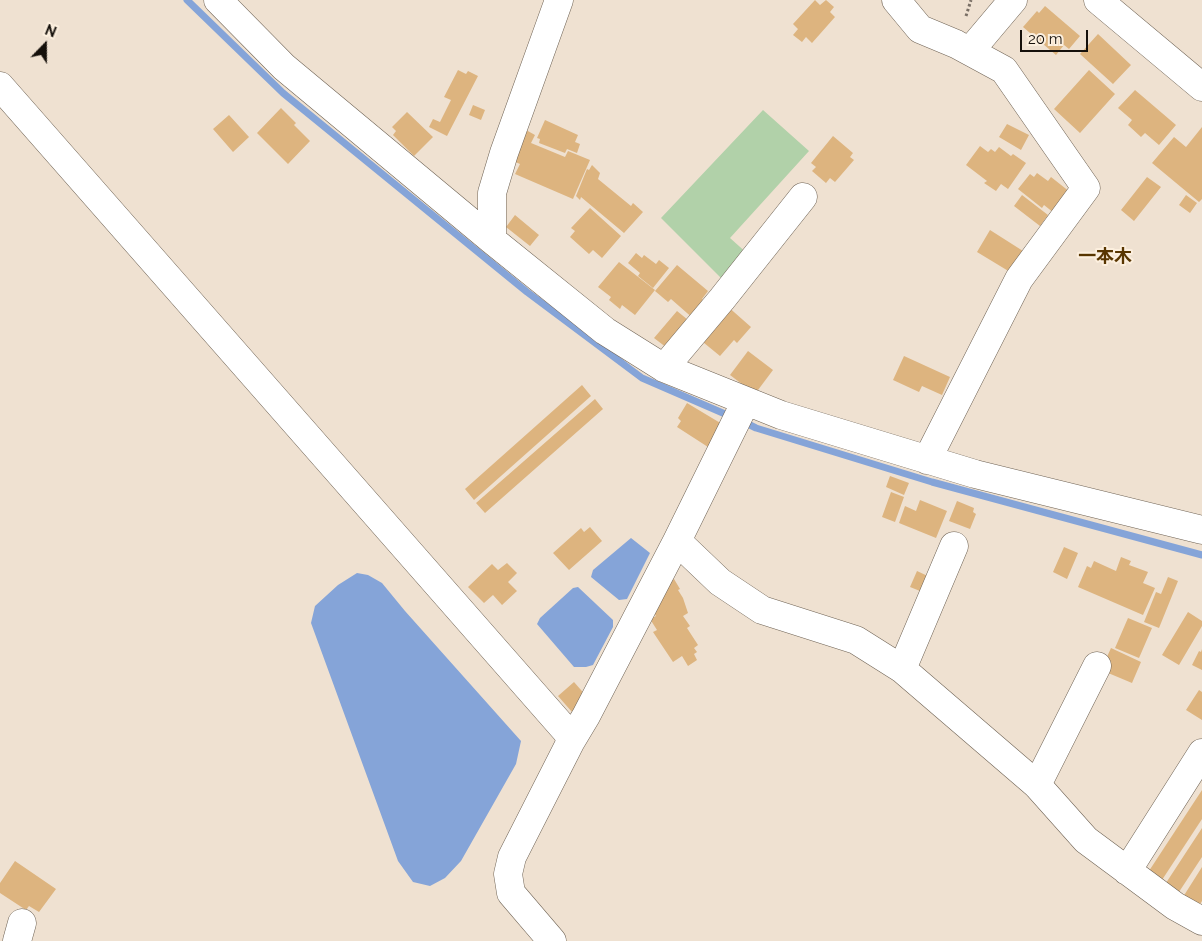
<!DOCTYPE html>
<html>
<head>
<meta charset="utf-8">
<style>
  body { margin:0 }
  #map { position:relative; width:1202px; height:941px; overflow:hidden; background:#efe1d1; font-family:Raleway,sans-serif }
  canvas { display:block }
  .north { position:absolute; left:20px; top:20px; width:50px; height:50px; -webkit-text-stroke:4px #fcefde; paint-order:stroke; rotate:22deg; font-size:14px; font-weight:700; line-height:20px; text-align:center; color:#15100b }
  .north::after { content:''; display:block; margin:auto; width:18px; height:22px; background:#15100b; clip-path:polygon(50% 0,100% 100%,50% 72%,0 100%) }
  .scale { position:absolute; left:1020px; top:30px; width:68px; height:22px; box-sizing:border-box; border:2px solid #15100b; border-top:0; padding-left:6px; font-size:15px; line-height:18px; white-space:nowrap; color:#15100b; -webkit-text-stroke:4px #fcefde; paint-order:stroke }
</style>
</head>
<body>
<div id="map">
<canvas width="1202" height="941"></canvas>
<div class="north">N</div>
<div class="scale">20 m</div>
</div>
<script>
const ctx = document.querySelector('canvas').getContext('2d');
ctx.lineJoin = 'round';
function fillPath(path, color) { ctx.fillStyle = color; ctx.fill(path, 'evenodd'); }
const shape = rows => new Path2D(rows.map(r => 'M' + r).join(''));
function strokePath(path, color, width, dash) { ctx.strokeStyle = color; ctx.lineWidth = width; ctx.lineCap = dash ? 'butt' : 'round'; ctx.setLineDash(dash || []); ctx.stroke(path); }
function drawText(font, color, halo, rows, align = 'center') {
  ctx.font = font + ' Raleway,"Noto Sans JP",sans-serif'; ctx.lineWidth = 4; ctx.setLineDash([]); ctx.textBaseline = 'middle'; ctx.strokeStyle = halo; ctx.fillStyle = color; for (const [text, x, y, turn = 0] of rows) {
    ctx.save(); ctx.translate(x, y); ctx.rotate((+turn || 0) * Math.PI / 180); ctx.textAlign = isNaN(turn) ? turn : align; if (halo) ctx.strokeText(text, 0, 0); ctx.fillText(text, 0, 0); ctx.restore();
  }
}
const green = shape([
  [763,110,809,151,730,238,749,255,725,282,661,218]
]);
const water = shape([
  [631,538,650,553,627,599,619,600,591,577,593,570],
  [357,573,368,575,382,583,405,611,521,741,516,764,461,861,445,878,430,886,413,882,398,861,311,623,315,606,338,585],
  [578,587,613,620,613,627,593,665,586,667,574,667,537,624,540,618,573,588]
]);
const stream = shape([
  [187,0,283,93,527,292,642,378,732,417],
  [742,421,756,428,932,482,1202,555]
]);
const building = shape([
  [815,0,820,5,826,0,834,7,830,12,835,17,812,43,806,37,802,42,793,35,798,29,793,24],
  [1045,6,1080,36,1069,49,1064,45,1056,55,1023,27,1037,11,1039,13],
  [1098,34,1131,65,1113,84,1080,54],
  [458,70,466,74,468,71,478,76,447,136,429,127,433,119,440,122,451,100,444,97],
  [1089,70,1115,94,1080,133,1054,109],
  [1135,90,1176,125,1159,145,1145,133,1141,137,1128,125,1132,120,1118,108],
  [473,105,485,110,481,120,469,115],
  [281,108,296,123,294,125,310,141,288,164,257,133],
  [407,112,433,137,414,156,393,135,396,131,392,127],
  [229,115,249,137,233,152,213,129],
  [545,120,578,135,575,142,580,144,577,153,567,149,565,153,539,143,540,139,537,138],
  [1007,124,1029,135,1021,150,999,137],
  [1202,127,1202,199,1199,202,1152,163,1174,137,1186,147],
  [526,130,535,135,531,143,565,157,568,151,590,160,573,199,515,174,520,164,513,161],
  [833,136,853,153,850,157,854,160,835,182,830,178,826,183,812,171,816,167,811,163],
  [980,146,988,152,991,149,995,152,999,147,1011,156,1013,154,1026,163,1008,189,1001,184,996,191,984,183,987,181,966,165],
  [592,165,600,173,598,179,631,206,633,203,643,212,624,233,581,197,580,200,576,196,587,169,589,170],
  [1037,173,1048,181,1051,177,1070,192,1054,213,1044,205,1042,208,1018,189,1030,174,1034,177],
  [1147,177,1161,187,1134,221,1121,210],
  [1022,195,1048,215,1040,226,1014,206],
  [1186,195,1197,203,1190,213,1179,205],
  [590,208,621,236,602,258,593,250,589,254,570,237,575,231,571,228],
  [515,215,539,235,530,246,506,227],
  [990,230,1023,251,1010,272,977,252],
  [636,253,642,258,644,255,656,264,659,260,669,268,653,288,638,276,640,273,628,263],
  [619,262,655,290,635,315,622,305,620,309,609,300,611,297,598,287],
  [677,265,708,291,702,299,709,305,695,320,671,299,668,302,655,291],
  [726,305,751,327,737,343,734,340,720,356,698,338],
  [677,311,693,324,671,351,654,338],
  [748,351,773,370,755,394,730,375],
  [904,356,950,377,942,395,922,386,919,392,893,380],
  [582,385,591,396,474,500,465,489],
  [595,399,603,409,485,513,476,503],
  [687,403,722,424,708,447,677,427,681,421,678,418],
  [890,476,909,483,904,495,886,487],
  [891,492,904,497,895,522,882,517],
  [920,500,947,511,936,538,899,523,905,506,916,511],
  [957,501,974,508,973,512,976,514,970,529,949,521],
  [590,527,602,541,569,570,553,553,581,528,584,532],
  [1064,547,1078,553,1067,579,1053,572],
  [1121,557,1131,561,1129,565,1148,572,1143,583,1155,588,1143,615,1078,587,1087,566,1091,568,1094,561,1116,571],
  [507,563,517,573,508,582,517,591,502,605,493,595,484,603,468,587,492,564,498,570],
  [917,571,932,578,925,593,910,587],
  [1168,577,1178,581,1159,628,1144,622,1156,592,1161,594],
  [674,579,680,589,678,590,683,598,688,613,683,616,690,626,687,628,698,645,694,648,697,652,694,654,697,660,688,666,682,656,673,662,653,632,657,630,650,619,656,616,650,607,658,589],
  [1188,612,1202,621,1202,626,1179,665,1162,655],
  [1128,618,1152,628,1139,658,1115,648],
  [1111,648,1141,662,1132,683,1101,670],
  [1202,649,1202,670,1192,665,1199,651,1201,652],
  [574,682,588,698,572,712,558,696],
  [1199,690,1202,692,1202,720,1186,710],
  [1202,790,1202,819,1160,883,1147,874],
  [1202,828,1202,857,1177,895,1164,886],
  [15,861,56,889,39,912,29,906,26,910,0,893,0,883],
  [1202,867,1202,901,1198,907,1183,897]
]);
const path = shape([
  [966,16,971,0]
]);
const minor = shape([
  [218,0,284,67,492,240,605,331,664,368,781,415,975,474,1202,530],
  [896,0,920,29,956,44,1004,70,1086,188,1019,279,927,460],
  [1098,0,1202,87],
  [970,51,1013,0],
  [0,86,567,732,571,741,512,857,508,874,511,893,552,941],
  [492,240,492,193,504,153,559,0],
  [664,368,722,299,803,197],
  [746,401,677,541,720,582,762,610,856,640,902,669,1037,785,1086,840,1175,906,1202,921],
  [902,669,954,546],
  [571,741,586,716,677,541],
  [1037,785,1097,666],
  [1127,871,1202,753],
  [17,941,22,923]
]);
const quarterNames = [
  ["一本木",1105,257]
];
fillPath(green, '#b1d1a9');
fillPath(water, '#85a4d8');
strokePath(stream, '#85a4d8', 7);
fillPath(building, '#ddb47f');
strokePath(minor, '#6f6355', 29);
strokePath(path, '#796f65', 3, [2.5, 2.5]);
strokePath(minor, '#fff', 28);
drawText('bold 18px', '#583500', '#fcefde', quarterNames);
</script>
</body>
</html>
